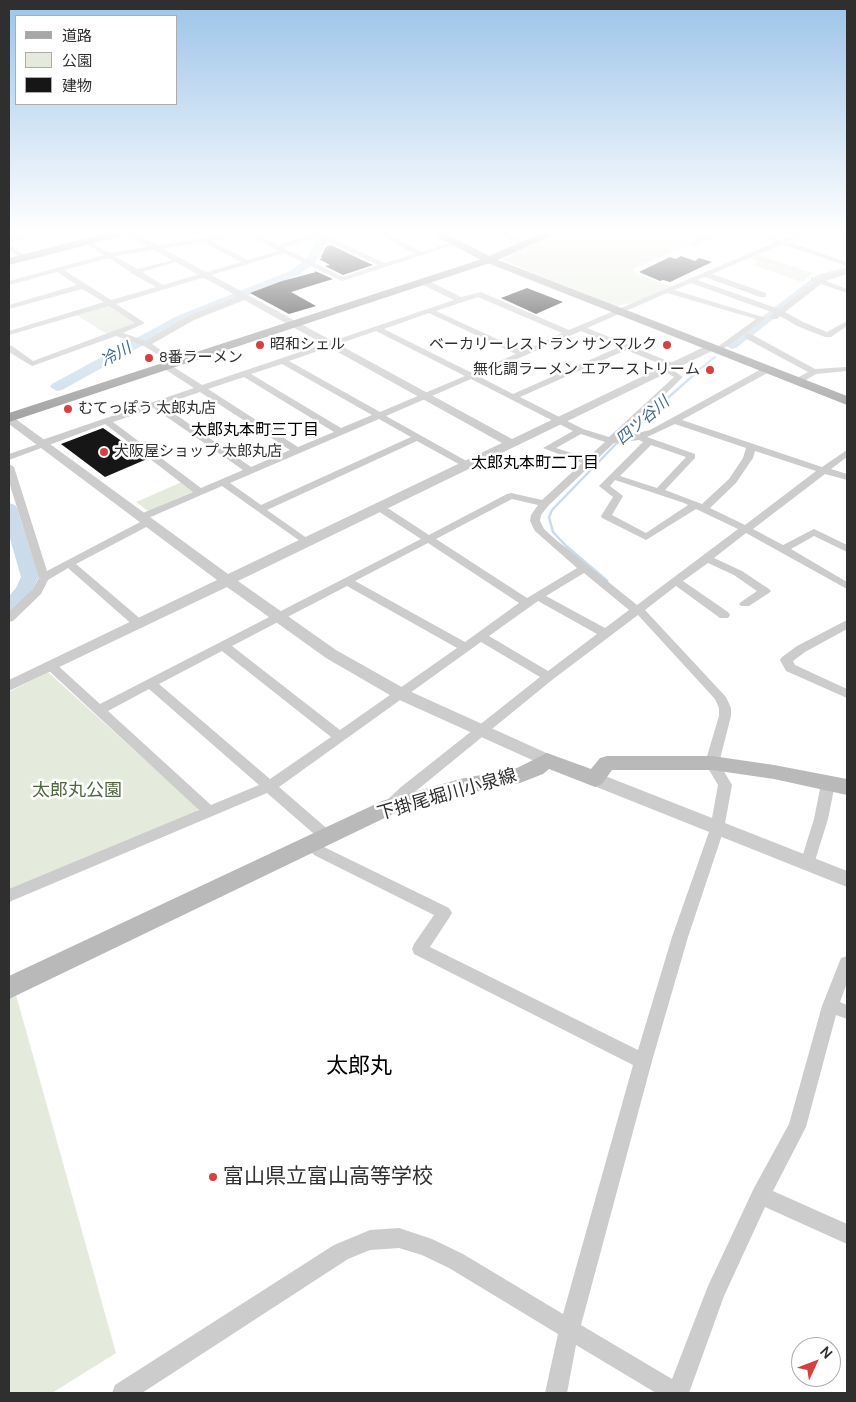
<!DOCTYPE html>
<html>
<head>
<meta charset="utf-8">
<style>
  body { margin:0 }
  #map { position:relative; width:856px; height:1402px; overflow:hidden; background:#fff; font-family:Manrope,"Noto Sans JP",sans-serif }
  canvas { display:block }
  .frame { position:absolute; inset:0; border:10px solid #2f2f2f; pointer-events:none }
  .legend { position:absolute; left:15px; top:15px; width:162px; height:90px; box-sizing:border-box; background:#fff; border:1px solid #acacac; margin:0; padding:6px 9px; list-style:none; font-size:15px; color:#2f2f2f }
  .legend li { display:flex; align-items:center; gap:10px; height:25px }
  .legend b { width:25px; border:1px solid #acacac }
  .north { position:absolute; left:791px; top:1337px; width:50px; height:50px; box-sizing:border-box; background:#fff; border:1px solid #acacac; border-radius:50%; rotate:47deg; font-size:14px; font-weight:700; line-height:20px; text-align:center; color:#2f2f2f }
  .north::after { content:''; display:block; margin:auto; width:18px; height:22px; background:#d73f40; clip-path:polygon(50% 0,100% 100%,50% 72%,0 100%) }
</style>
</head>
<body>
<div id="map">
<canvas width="856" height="1402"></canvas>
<div class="frame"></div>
<ul class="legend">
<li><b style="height:6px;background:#a7a7a7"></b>道路</li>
<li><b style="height:14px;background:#e4ebdd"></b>公園</li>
<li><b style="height:14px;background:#161616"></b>建物</li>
</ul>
<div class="north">N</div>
</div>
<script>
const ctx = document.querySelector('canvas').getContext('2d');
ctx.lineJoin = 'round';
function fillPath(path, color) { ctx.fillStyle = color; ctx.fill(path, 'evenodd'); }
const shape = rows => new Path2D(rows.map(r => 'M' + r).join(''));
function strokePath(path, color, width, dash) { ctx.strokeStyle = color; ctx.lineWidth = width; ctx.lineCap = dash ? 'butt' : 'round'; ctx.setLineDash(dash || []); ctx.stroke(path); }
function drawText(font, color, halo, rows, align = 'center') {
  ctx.font = font + ' Manrope,"Noto Sans JP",sans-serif'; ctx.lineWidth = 5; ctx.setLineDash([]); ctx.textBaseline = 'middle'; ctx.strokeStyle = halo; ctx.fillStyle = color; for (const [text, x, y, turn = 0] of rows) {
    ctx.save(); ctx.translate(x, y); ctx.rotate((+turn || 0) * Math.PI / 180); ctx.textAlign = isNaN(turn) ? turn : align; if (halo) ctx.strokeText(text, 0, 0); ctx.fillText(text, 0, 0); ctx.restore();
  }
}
const green = shape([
  [556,234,712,234,633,269,637,274,672,287,641,301,616,306,504,261,503,258],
  [756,254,813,273,802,282,753,265,759,261,748,257],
  [109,306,135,322,134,324,107,334,75,314],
  [182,482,194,491,148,511,136,502],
  [48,672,198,808,197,812,9,894,9,692],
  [15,991,116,1353,52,1393,9,1393,9,994]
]);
const streamFar2 = shape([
  [695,373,715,357]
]);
const streamFar1 = shape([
  [568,548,553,532,549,517,552,510,616,444,697,372]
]);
const stream = shape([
  [567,547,607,581]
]);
const river = shape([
  [320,234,330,234,315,263,298,275,185,322,62,390,57,391,50,387,52,384,177,316,290,271,306,259,320,234],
  [847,267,847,273,825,279,736,348,731,349,725,345,817,275,847,267],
  [9,503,15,505,17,508,39,577,30,594,15,610,9,612,9,596,16,588,21,577,9,535,9,503]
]);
const building = shape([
  [331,245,364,261,373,265,343,275,325,266,330,265,319,259,323,258,321,257,326,247],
  [681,256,695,261,699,258,712,262,670,282,663,280,660,281,639,272,670,257,676,259],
  [313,270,333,279,291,292,316,306,289,314,250,293,282,281,316,272],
  [527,288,563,302,536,314,501,298],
  [103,428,146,458,147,459,105,477,61,444]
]);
const minor = shape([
  [24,234,35,234,9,242,9,238,24,234],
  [227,234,243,234,211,241,248,260,279,251,247,234,255,234,278,245,314,234,322,234,385,263,415,254,379,234,387,234,422,252,456,241,459,243,342,281,284,253,116,304,145,323,123,333,146,341,188,316,241,295,247,295,247,299,194,320,152,344,174,359,174,363,171,363,144,346,116,336,32,366,9,352,9,346,12,346,33,361,135,323,109,306,9,335,9,331,104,302,82,289,9,309,9,305,77,285,57,272,9,285,9,281,104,255,85,243,85,241,87,240,109,253,227,234],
  [318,237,378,265,343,277,283,248,318,237],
  [203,242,241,262,163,285,142,272,178,261,178,259,137,269,115,256,203,242],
  [109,258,133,274,156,287,111,300,64,270,109,258],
  [501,234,509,234,522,242,517,243,501,234],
  [710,234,719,234,693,246,688,245,710,234],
  [756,234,766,234,782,240,795,234,804,234,788,242,847,262,847,266,782,244,712,274,766,293,766,297,760,297,705,277,697,280,779,309,815,282,811,281,811,277,819,279,823,275,847,270,847,274,826,281,847,289,847,293,821,284,785,312,803,322,827,332,847,321,847,326,831,337,825,337,797,326,780,316,777,319,771,319,770,317,774,313,691,283,674,290,766,318,719,352,715,350,716,348,756,319,667,293,587,328,675,364,675,368,668,367,683,377,621,437,650,430,765,367,771,367,771,371,682,420,822,467,847,450,847,457,831,469,847,474,847,480,825,474,753,529,783,545,814,529,847,545,847,552,814,536,791,549,847,582,847,589,746,533,714,558,742,571,769,589,771,591,769,593,749,606,741,606,739,604,741,602,757,591,734,575,708,563,683,581,728,612,730,615,728,618,720,618,676,586,645,610,726,697,731,708,731,716,719,763,732,785,724,829,688,937,652,1061,581,1325,672,1379,708,1286,754,1188,789,1124,822,1006,841,958,847,956,847,983,840,1002,847,1005,847,1019,836,1015,806,1127,773,1191,847,1224,847,1244,765,1207,724,1296,689,1393,656,1393,576,1345,567,1393,545,1393,558,1334,449,1268,422,1255,399,1248,370,1250,348,1259,142,1393,112,1393,115,1385,334,1245,370,1230,399,1228,432,1239,463,1254,563,1314,633,1065,414,954,412,949,414,944,434,915,314,855,303,843,305,839,310,837,315,839,324,847,449,908,452,913,449,918,430,947,638,1050,672,937,710,829,718,785,705,763,719,716,719,708,715,699,638,615,552,680,411,795,394,811,389,812,384,811,382,807,384,803,401,787,540,677,481,642,279,787,331,832,333,836,331,840,326,842,321,840,267,793,9,902,9,889,199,810,47,669,45,666,47,663,55,663,100,704,421,539,375,509,375,505,383,505,429,535,507,494,511,493,542,500,582,463,543,448,573,431,471,379,386,416,470,463,470,467,464,467,417,441,267,510,311,541,312,543,311,545,307,546,222,486,146,519,138,519,138,515,193,492,105,424,9,460,9,454,38,444,39,441,194,388,163,368,163,364,169,364,202,385,454,300,421,284,421,280,427,280,461,297,481,292,569,330,776,242,756,234],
  [478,297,562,333,523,351,436,311,478,297],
  [429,313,516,354,472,373,384,329,429,313],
  [376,331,465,376,380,412,289,361,376,331],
  [581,331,619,347,513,394,478,376,581,331],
  [626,350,668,367,661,369,674,377,609,437,583,429,520,397,626,350],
  [282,364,372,415,341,428,251,374,282,364],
  [244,377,334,432,298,447,208,389,244,377],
  [200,392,290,450,251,467,162,405,200,392],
  [154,408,243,470,201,488,113,422,154,408],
  [379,419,411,437,261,505,230,483,379,419],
  [675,424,746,448,743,458,729,479,702,504,665,490,695,458,695,454,647,437,675,424],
  [581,434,605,442,587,458,556,448,581,434],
  [639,440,643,442,599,486,613,497,601,516,602,518,646,540,696,509,738,529,637,605,555,539,544,529,540,521,541,515,548,506,614,443,639,440],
  [651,445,686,457,657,488,620,476,651,445],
  [755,451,816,471,745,525,710,508,736,483,753,458,755,451],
  [615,480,684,503,688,505,646,533,612,515,623,496,610,486,615,480],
  [512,499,538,505,531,515,530,521,535,531,577,568,527,598,436,539,512,499],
  [428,543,519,603,465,642,355,581,428,543],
  [584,573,629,610,605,628,546,596,584,573],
  [347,586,457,648,340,730,232,646,347,586],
  [538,601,597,634,548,671,489,636,538,601],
  [222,651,331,737,270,779,159,684,222,651],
  [149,689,259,785,211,805,108,711,149,689],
  [839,234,847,234,847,238,840,235,839,234],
  [9,245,11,246,29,258,24,259,9,250,9,245],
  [745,334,751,334,815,369,847,367,847,371,816,374,801,383,795,383,795,379,808,372,745,338,745,334],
  [9,464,14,467,47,571,144,520,152,520,152,524,76,564,143,621,145,624,143,627,135,627,68,568,48,580,41,594,13,621,9,622,9,612,32,590,39,578,9,482,9,464],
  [847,620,847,629,805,652,793,661,795,665,847,689,847,698,786,671,780,660,782,657,797,646,847,620],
  [828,779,833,780,835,784,828,819,814,864,812,868,807,870,802,868,800,864,814,819,821,784,823,780,828,779]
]);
const tertiary = shape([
  [125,234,136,234,512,439,708,345,716,345,717,347,716,349,238,581,336,650,407,690,553,756,556,760,553,764,547,766,541,764,395,698,326,658,227,587,9,691,9,680,217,580,9,424,9,416,13,417,228,574,502,443,125,234],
  [595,772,847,871,847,887,589,784,586,779,589,774,595,772]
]);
const secondary = shape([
  [547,753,591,769,600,758,607,756,712,756,774,765,847,779,847,795,774,779,712,770,612,770,602,784,595,787,549,769,543,774,520,783,460,795,395,813,9,999,9,976,382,801,460,779,517,768,547,753]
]);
const primary = shape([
  [104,234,124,234,122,236,9,265,9,258,104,234],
  [432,234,447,234,493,258,847,396,847,405,485,262,432,234]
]);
const trunk = shape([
  [539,234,555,234,493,262,9,422,9,413,485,258,539,234]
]);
const markers = [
  [260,345,5,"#d73f40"],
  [667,345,5,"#d73f40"],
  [149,358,5,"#d73f40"],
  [710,370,5,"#d73f40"],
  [68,409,5,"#d73f40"],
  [104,452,5,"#d73f40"],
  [213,1177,5,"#d73f40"]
];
const farPoinames = [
  ["昭和シェル",270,345],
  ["ベーカリーレストラン サンマルク",657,345,"right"],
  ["8番ラーメン",159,358],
  ["無化調ラーメン エアーストリーム",700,370,"right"],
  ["むてっぽう 太郎丸店",78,409],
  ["大阪屋ショップ 太郎丸店",114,452]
];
const farWaternames = [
  ["冷川",116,355,-29],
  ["四ツ谷川",643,421,-41]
];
const farNeighbourhoodnames = [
  ["太郎丸本町三丁目",255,431],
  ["太郎丸本町二丁目",535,464]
];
const parkNames = [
  ["太郎丸公園",77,791]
];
const streetNames = [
  ["下掛尾堀川小泉線",447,795,-16]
];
const nearPoinames = [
  ["富山県立富山高等学校",223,1177]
];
const nearNeighbourhoodnames = [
  ["太郎丸",359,1067]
];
fillPath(green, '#e4ebdd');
strokePath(streamFar2, '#cbdbe9', 2);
strokePath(streamFar1, '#cbdbe9', 2.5);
strokePath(stream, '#cbdbe9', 3);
fillPath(river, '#cbdbe9');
fillPath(building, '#161616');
fillPath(minor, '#ccc');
fillPath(tertiary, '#ccc');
fillPath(secondary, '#b9b9b9');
fillPath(primary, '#a7a7a7');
fillPath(trunk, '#9e9e9e');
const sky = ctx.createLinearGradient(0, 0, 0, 430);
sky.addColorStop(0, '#9cc4e8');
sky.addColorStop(0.54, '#fff');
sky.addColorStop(1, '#ffffff00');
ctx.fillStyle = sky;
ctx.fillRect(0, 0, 856, 430);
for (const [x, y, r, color] of markers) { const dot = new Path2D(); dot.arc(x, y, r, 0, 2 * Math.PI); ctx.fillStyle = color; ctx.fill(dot); strokePath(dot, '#fff', 2); }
drawText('15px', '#2f2f2f', '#fff', farPoinames, 'left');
drawText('italic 16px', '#436a8a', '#fff', farWaternames);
drawText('16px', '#000', '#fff', farNeighbourhoodnames);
drawText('18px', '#4f673f', '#fff', parkNames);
drawText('18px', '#2f2f2f', '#fff', streetNames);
drawText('21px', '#2f2f2f', '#fff', nearPoinames, 'left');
drawText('22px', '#000', '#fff', nearNeighbourhoodnames);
</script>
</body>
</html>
